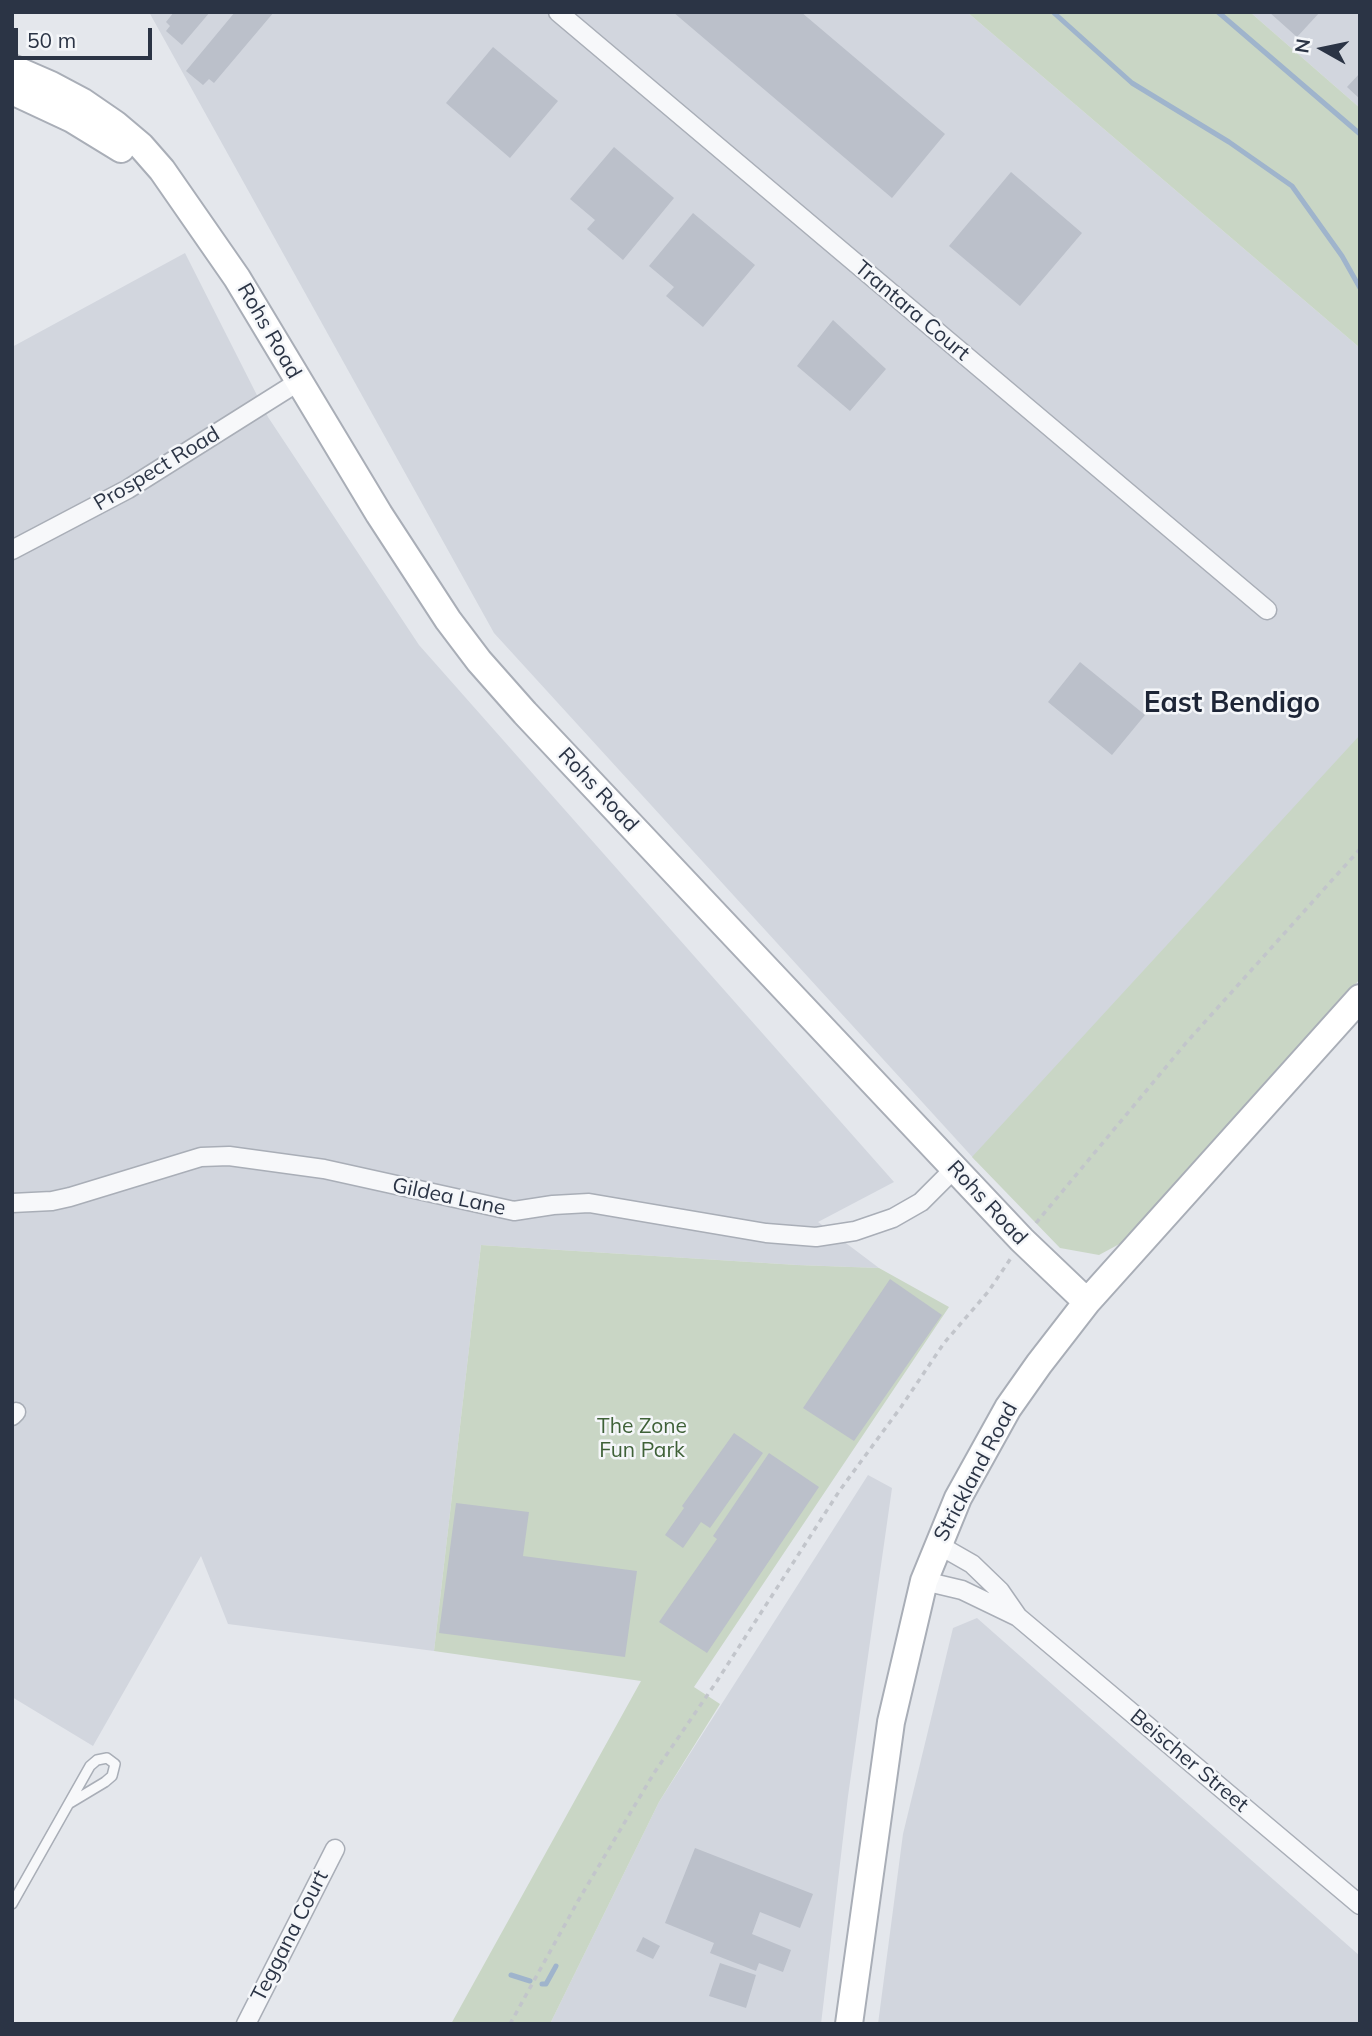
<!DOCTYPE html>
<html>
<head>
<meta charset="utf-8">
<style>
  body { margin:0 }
  #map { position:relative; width:1372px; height:2036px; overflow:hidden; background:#e4e7ec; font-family:Mulish,sans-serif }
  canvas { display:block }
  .frame { position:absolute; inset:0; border:14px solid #2b3445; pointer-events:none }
  .north { position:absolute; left:1288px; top:14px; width:70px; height:70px; -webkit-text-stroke:5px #f4f6f9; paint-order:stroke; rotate:279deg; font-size:19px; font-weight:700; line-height:28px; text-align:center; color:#2b3445 }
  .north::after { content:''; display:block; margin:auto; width:24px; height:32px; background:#2b3445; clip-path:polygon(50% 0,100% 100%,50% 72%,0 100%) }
  .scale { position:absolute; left:14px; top:28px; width:138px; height:32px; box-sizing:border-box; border:4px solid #2b3445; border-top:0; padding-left:9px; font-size:21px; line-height:24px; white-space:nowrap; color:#2b3445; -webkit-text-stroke:5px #f4f6f9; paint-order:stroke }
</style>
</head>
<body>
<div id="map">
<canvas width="1372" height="2036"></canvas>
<div class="frame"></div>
<div class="north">N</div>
<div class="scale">50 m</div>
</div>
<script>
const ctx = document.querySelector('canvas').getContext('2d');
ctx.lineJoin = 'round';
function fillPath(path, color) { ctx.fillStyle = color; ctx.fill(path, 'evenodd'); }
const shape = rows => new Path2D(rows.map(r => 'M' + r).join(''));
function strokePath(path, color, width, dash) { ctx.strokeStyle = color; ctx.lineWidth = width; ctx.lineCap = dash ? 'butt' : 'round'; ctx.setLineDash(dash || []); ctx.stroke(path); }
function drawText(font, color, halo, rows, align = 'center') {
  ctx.font = font + ' Mulish,sans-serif'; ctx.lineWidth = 5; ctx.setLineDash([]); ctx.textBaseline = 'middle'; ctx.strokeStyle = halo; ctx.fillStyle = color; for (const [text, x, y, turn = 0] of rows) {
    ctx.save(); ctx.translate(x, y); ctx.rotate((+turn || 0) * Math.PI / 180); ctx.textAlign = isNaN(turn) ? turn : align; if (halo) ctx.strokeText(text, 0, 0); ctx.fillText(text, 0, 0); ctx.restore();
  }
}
const built = shape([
  [149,12,967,12,1360,348,1360,738,976,1161,494,633],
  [1250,12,1360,12,1360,108],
  [185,253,268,417,419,645,894,1182,818,1222,879,1268,797,1265,481,1245,434,1651,228,1624,201,1556,93,1746,12,1697,12,347],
  [868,1475,892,1488,848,1796,821,2024,550,2024,659,1802],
  [977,1618,1360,1956,1360,2024,878,2024,903,1834,953,1628]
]);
const green = shape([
  [967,12,1250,12,1360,108,1360,348],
  [1360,735,1360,979,1125,1241,1099,1255,1060,1248,972,1157],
  [481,1245,797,1265,879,1268,949,1307,694,1687,720,1704,659,1802,550,2024,451,2024,641,1681,434,1651]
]);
const stream = shape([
  [1053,12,1132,83,1229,142,1292,186,1342,256,1360,288],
  [1218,12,1360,134],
  [511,1975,530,1981],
  [542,1984,546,1984,556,1966]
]);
const building = shape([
  [174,12,210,12,182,45,166,31,170,26,166,22],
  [235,12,274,12,214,83,209,79,203,85,186,71],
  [673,12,801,12,945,134,892,198],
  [1269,12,1320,12,1297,37],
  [493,47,558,101,510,158,446,103],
  [1360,73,1360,99,1347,87],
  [614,147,674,198,623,260,587,229,595,220,570,199],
  [1011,172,1082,233,1020,306,949,246],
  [693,213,755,265,703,327,666,296,674,287,649,266],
  [833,320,886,369,850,411,797,366],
  [1080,662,1145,715,1112,755,1048,702],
  [890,1279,942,1315,854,1441,803,1408],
  [734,1433,763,1453,710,1528,701,1522,683,1548,665,1535,684,1508,682,1506],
  [769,1453,819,1487,707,1653,659,1622,717,1539,713,1536],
  [456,1503,529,1512,523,1556,637,1571,625,1657,439,1633],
  [695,1848,813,1894,800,1928,760,1912,752,1934,791,1950,783,1972,759,1963,756,1971,710,1953,714,1943,665,1923],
  [643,1937,660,1946,653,1959,636,1951],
  [720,1963,756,1975,746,2008,709,1996]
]);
const path = shape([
  [1036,1223,1186,1043,1360,849],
  [510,2024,578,1901,654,1773,717,1681,840,1490,901,1407,944,1343,988,1292,1011,1258]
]);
const lane = shape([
  [12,1904,90,1766,97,1760,107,1758,115,1764,112,1776,105,1782,70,1803]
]);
const street = shape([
  [558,12,1267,610],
  [12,550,128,489,298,382],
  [12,1203,52,1201,70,1197,201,1157,229,1156,324,1169,514,1211,553,1205,589,1203,766,1233,816,1237,855,1231,893,1218,921,1202,955,1168],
  [12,1416,16,1412],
  [937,1544,972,1564,1000,1591,1018,1617,1360,1905],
  [924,1581,962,1590,1018,1617],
  [246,2024,335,1849]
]);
const secondary = shape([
  [12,68,51,85,83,102,115,124,141,146,162,170,237,278,379,514,448,620,479,661,525,713,1022,1240,1087,1302],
  [12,91,72,119,121,149],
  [849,2024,891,1722,924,1581,958,1498,1008,1408,1039,1364,1087,1302,1360,998]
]);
const streetNames = [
  ["Trantara Court",912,311,40],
  ["Rohs Road",269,331,60],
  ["Prospect Road",157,469,-31],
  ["Rohs Road",598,790,47],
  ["Gildea Lane",449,1197,12],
  ["Rohs Road",987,1203,47],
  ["Strickland Road",976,1472,-62],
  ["Beischer Street",1189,1761,40],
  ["Teggana Court",290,1936,-63]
];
const parkNames = [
  ["The Zone",642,1427],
  ["Fun Park",642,1451]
];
const districtNames = [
  ["East Bendigo",1232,704]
];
fillPath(built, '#d2d6de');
fillPath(green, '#c9d6c5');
strokePath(stream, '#9fb4cc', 5);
fillPath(building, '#bbc0ca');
strokePath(lane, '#a9aeb7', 12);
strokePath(street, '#a9aeb7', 21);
strokePath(secondary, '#a9aeb7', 30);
strokePath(path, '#c2c5cb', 3.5, [5, 5]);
strokePath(lane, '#f7f8fa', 9);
strokePath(street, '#f7f8fa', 18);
strokePath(secondary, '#fff', 26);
drawText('21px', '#2b3445', '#f4f6f9', streetNames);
drawText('21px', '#3f6138', '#f4f6f9', parkNames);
drawText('bold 28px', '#1d2536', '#f4f6f9', districtNames);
</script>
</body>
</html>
